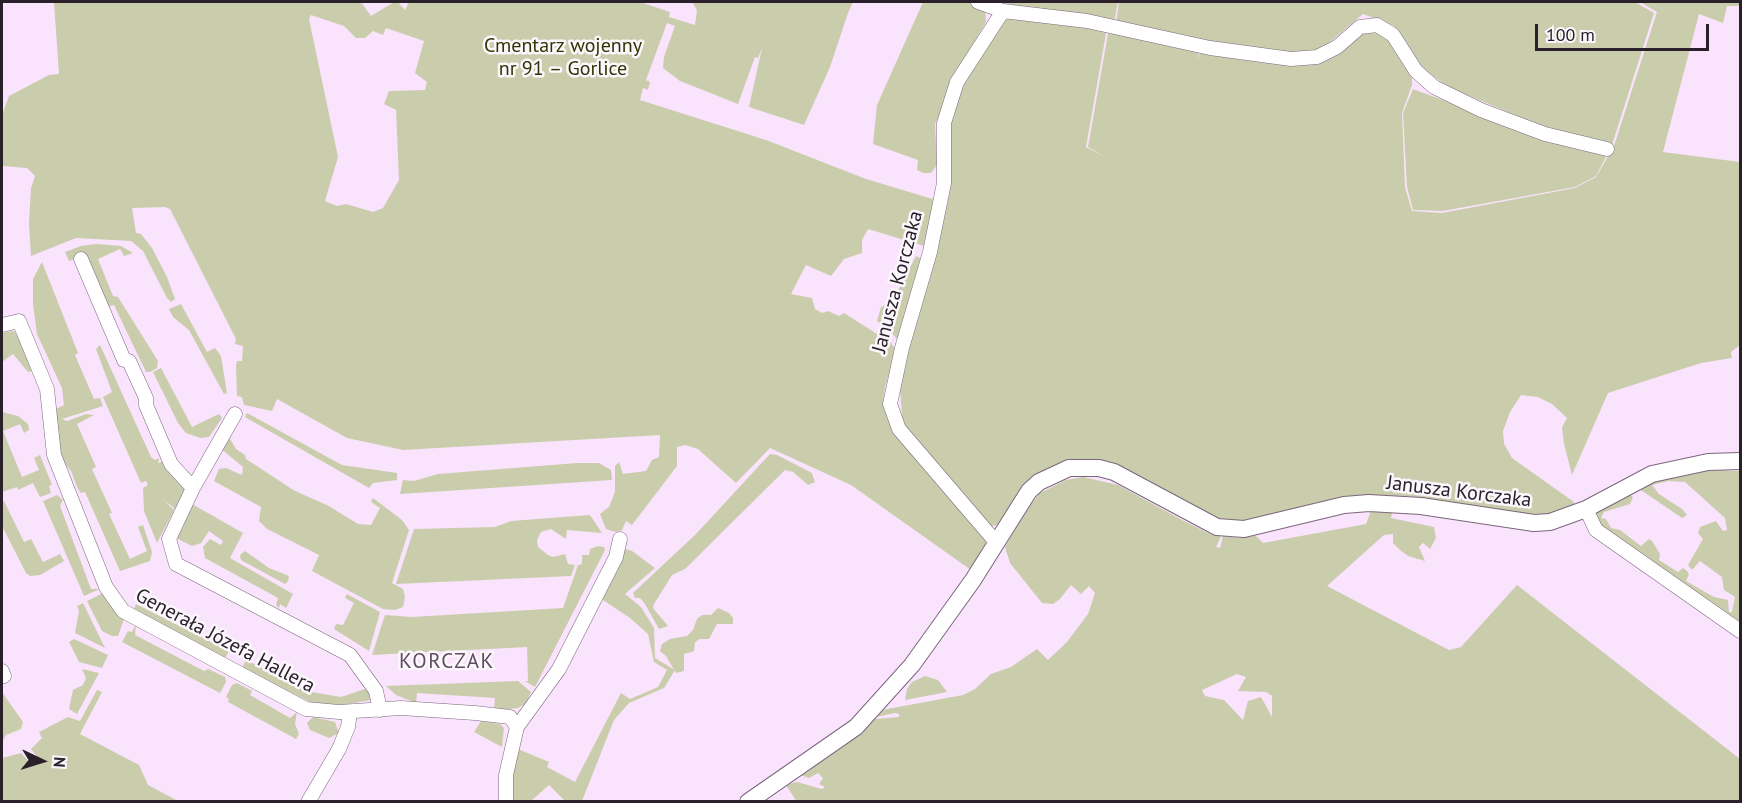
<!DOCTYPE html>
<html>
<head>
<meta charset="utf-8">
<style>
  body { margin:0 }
  #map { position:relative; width:1742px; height:803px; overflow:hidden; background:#fae3fc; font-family:"PT Sans",sans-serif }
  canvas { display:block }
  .frame { position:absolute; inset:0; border:3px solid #29202a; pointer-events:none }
  .north { position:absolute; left:12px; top:731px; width:60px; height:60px; -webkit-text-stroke:4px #fcf7fc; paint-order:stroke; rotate:94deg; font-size:16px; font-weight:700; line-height:24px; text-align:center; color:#29202a }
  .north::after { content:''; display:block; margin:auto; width:21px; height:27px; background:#29202a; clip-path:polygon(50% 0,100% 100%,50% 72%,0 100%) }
  .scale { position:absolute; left:1535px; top:24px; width:174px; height:27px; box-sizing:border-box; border:3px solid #29202a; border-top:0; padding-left:8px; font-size:18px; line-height:21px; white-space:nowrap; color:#29202a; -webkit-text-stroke:4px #fcf7fc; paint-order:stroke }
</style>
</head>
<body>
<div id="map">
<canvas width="1742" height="803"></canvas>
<div class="frame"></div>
<div class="north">N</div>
<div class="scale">100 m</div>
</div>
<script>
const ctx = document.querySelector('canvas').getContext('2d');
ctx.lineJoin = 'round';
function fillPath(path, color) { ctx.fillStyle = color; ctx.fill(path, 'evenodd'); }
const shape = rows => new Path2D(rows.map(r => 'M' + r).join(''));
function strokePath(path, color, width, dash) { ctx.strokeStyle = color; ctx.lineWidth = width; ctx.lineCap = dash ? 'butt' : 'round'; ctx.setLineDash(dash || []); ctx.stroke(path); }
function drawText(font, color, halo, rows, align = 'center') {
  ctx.font = font + ' "PT Sans",sans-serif'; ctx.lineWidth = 5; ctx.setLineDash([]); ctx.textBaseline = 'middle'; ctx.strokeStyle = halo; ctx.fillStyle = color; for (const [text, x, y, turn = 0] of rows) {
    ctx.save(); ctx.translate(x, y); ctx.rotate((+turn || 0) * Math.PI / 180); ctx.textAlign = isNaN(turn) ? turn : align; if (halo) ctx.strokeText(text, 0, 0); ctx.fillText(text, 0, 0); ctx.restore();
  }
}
const green = shape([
  [54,2,361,2,371,16,394,2,398,2,405,10,409,2,640,2,670,12,669,17,695,25,697,10,692,2,856,2,853,2,848,13,830,67,804,125,749,107,762,48,758,58,755,57,738,104,680,81,663,68,664,57,675,26,667,23,646,80,650,82,648,90,643,88,640,100,766,140,866,179,936,200,924,246,868,229,862,240,862,253,844,259,831,276,806,265,791,294,812,298,815,309,822,313,828,311,839,316,844,313,891,343,896,350,885,387,883,401,887,416,985,538,986,547,971,570,851,485,770,448,736,483,698,449,685,445,677,447,677,466,632,525,626,521,622,530,616,532,606,529,600,514,609,507,615,492,615,466,619,462,623,474,646,471,652,460,659,457,660,435,403,450,347,438,277,399,272,411,244,405,242,397,237,396,236,365,237,361,242,361,243,346,235,344,236,339,170,209,165,207,132,208,136,233,141,234,152,248,167,277,175,299,171,302,167,298,143,251,131,241,76,238,31,256,29,224,31,188,35,176,27,168,2,166,2,115,9,96,49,75,59,74],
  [311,15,344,26,356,38,365,38,373,31,383,35,386,28,424,41,415,73,427,82,425,90,389,91,384,104,396,110,399,180,383,208,373,212,346,204,337,206,325,201,338,157,309,19],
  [923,2,967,2,985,8,986,22,973,44,935,124,937,165,931,173,923,173,917,170,918,160,873,144,877,105],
  [997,2,1118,2,1114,22],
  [1119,2,1635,2,1654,13,1612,145,1559,133,1450,88,1419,66,1394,26,1363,14,1319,51,1311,54,1273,52,1215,44,1116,22],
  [1640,2,1740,2,1740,6,1727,6,1723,23,1699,14,1663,152,1740,162,1740,345,1731,352,1732,358,1701,363,1608,393,1572,475,1564,444,1562,427,1567,418,1552,404,1538,397,1521,395,1510,412,1503,431,1504,444,1512,458,1574,502,1576,508,1552,514,1495,514,1456,503,1406,496,1358,495,1236,522,1213,518,1125,469,1075,462,998,525,990,526,899,418,902,415,899,375,948,202,951,111,972,68,1006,20,1020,16,1107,28,1086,147,1105,157,1088,147,1109,28,1199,49,1198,60,1201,48,1291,60,1375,29,1392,39,1412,76,1412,85,1402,113,1405,187,1412,211,1442,213,1575,188,1596,177,1614,146,1657,12],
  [1413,89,1569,147,1608,153,1596,176,1575,187,1443,211,1413,210,1407,187,1403,113],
  [96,244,121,246,133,253,124,256,120,249,98,259,113,296,118,297,158,361,157,368,150,372,146,372,114,305,107,307,82,256,69,261,65,252,81,246],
  [916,256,922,259,900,343,889,329,877,321,881,307,892,302],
  [42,262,78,353,75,355,94,399,100,398,103,406,62,419,67,421,86,414,94,415,77,424,96,467,92,469,112,513,109,514,130,559,147,551,138,527,143,525,152,552,150,561,120,571,85,492,81,493,78,489,71,471,56,453,54,410,64,405,62,388,37,334,33,304,33,279],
  [181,304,207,352,215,348,221,356,227,393,224,394,189,330,173,317,169,309],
  [14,331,18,336,33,371,28,372,13,354,2,362,2,333],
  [100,345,151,457,155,460,159,458,158,463,163,461,186,487,175,509,162,498,174,510,157,543,144,511,143,488,148,485,146,481,141,483,103,397,112,392,96,349],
  [161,368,192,427,219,414,222,418,209,437,200,438,186,433,178,423,153,372],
  [2,412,18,416,28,424,29,430,24,433,20,424,3,431,22,477,39,470,34,458,40,455,52,485,49,486,51,493,40,497,33,483,18,490,17,487,2,492],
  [247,413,342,465,397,473,397,480,373,483,369,488,245,417],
  [229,437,236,449,245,455,246,459,295,491,327,505,358,524,371,525,380,508,371,502,373,498,402,520,409,530,392,583,403,589,405,597,403,607,395,610,383,609,312,571,319,555,267,529,259,521,261,507,214,481,219,469,226,468,242,475,243,467,220,448],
  [770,454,777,455,812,473,815,482,808,485,793,472,785,470,685,569,672,575,654,604,653,608,668,626,659,629,645,604,640,598,635,598,633,593,696,534],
  [577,463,599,463,611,470,612,480,400,494,403,480,414,481,438,474],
  [1707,470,1740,471,1740,629,1627,549,1593,519,1596,510,1629,494,1633,497,1630,504,1604,512,1601,518,1606,519,1611,528,1620,530,1641,546,1649,539,1652,541,1660,554,1659,560,1678,572,1683,568,1687,571,1689,574,1686,581,1714,597,1728,600,1729,612,1732,612,1735,597,1724,590,1722,577,1700,561,1692,570,1688,565,1703,539,1698,533,1700,527,1716,521,1723,531,1727,530,1725,518,1685,482,1669,481,1652,485,1659,494,1682,509,1687,515,1682,518,1638,488,1665,475],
  [1083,477,1118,485,1182,520,1212,535,1221,536,1216,547,1220,548,1223,536,1240,538,1255,535,1263,543,1366,524,1371,511,1393,511,1391,518,1434,527,1436,538,1430,549,1423,543,1419,547,1425,561,1408,556,1400,550,1393,543,1393,534,1384,535,1327,586,1449,650,1461,647,1517,585,1740,759,1740,802,797,802,786,785,797,782,822,789,825,787,819,784,823,778,818,773,809,778,800,775,837,751,874,719,899,717,899,714,895,713,876,717,882,710,963,695,975,689,991,674,1011,667,1037,649,1048,660,1067,642,1088,614,1095,593,1089,586,1081,594,1071,585,1060,599,1053,604,1042,603,1010,563,1005,547,1026,510,1040,493,1066,480],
  [1237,674,1246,677,1238,691,1266,692,1272,696,1272,717,1261,697,1248,701,1243,720,1224,700,1205,696,1202,690],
  [57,495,63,500,60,506,91,589,100,589,84,596,43,501],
  [4,501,24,542,31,539,43,562,60,554,64,561,40,575,30,576,26,573,2,526,2,502],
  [192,504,243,533,230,558,293,594,286,608,280,604,279,608,276,605,278,598,205,558,203,547,210,539,221,545,223,541,209,531,201,543,192,546,178,539,177,532],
  [590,515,602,533,567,530,566,539,551,529,541,532,537,540,538,547,548,555,553,557,565,554,568,564,575,565,571,576,396,584,414,529,495,527,511,521],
  [598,546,604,547,605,550,535,687,525,681,528,681,527,647,372,655,385,615,412,617,563,608,578,565,582,564,582,555,589,555,590,549],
  [625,549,632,551,655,568,625,594,641,607,654,628,655,658,675,670,664,688,629,703,614,720,582,801,565,801,549,785,531,801,512,802,511,779,518,749,549,762,547,767,575,782,621,693,630,699,658,687,667,670,654,662,648,634,630,618,603,600,604,591],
  [245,551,269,568,289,576,288,581,285,584,241,560,240,555],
  [103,593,110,605,124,619,118,636,112,636,102,631,87,601],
  [347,594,380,612,369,651,334,629,336,624,343,625,354,603,345,598],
  [83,603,105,648,75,633,79,611,77,606],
  [136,604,229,651,224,660,133,612],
  [718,608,729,613,733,618,733,624,717,624,709,639,700,639,695,642,694,651,684,654,684,671,676,673,666,656,660,651,662,644,670,639,687,636,693,630,697,619,702,615,711,615],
  [136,624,135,635,204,671,208,669,225,677,226,682,220,693,122,642,128,631,132,632],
  [74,639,108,655,102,668,79,662,69,642],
  [246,660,311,692,341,697,368,688,371,700,342,705,314,704,242,668],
  [82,669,99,673,77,714,69,709,73,690,83,685,86,678],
  [925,676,938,680,947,692,905,700,907,689,912,682],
  [518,681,531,692,526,703,518,708,503,710,494,709,495,698,417,693,416,703,396,695,386,686],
  [237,683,252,691,250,695,290,718,297,712,295,724,299,734,296,739,228,702,229,699,226,697,232,685],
  [97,690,102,692,80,734,139,765,148,785,178,801,2,801,2,758,21,753,31,764,38,758,31,749,42,738,39,732,68,717,80,721],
  [2,692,23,722,21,729,6,735,2,742],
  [313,717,335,722,339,733,329,738,310,730,307,723],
  [481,721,500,724,504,728,502,747,474,732]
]);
const minor = shape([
  [978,2,1003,11,1087,21,1210,48,1291,59,1317,57,1337,47,1360,27,1377,25,1393,35,1416,71,1434,87,1481,110,1545,134,1607,149],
  [81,259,124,360,129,361,146,398,146,405,171,464,193,488],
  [2,325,19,321,47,389,54,455,106,587,123,611,306,709,339,712,401,708,475,713,510,717,517,727],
  [235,414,193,488,169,539,176,564,350,655,376,691,380,710],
  [1586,509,1596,530,1740,631],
  [995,541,899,429,890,404,902,348,930,252,944,183,944,123,957,82,1003,11],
  [2,671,4,676],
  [308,802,339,749,348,727,350,712],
  [506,802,506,775,517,727,559,669,616,557,620,539]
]);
const tertiary = shape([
  [748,802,856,727,912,665,973,580,1029,491,1039,482,1069,468,1099,468,1114,472,1217,527,1244,529,1344,505,1369,503,1421,506,1534,523,1550,522,1586,509,1652,474,1708,462,1740,461]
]);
const parkNames = [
  ["Cmentarz wojenny",563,46],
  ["nr 91 – Gorlice",563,69]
];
const streetNames = [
  ["Janusza Korczaka",898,282,-75],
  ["Janusza Korczaka",1459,492,7],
  ["Generała Józefa Hallera",225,641,28]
];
const neighbourhoodNames = [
  ["KORCZAK",447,662]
];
fillPath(green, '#cacdac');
strokePath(minor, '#7b667c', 15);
strokePath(tertiary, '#7b667c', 18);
strokePath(minor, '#fff', 14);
strokePath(tertiary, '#fff', 16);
drawText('20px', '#313301', '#fcf7fc', parkNames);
drawText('20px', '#29202a', '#fcf7fc', streetNames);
ctx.letterSpacing = '1.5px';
drawText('21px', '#604c61', '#fcf7fc', neighbourhoodNames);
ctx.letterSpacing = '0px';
</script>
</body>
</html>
